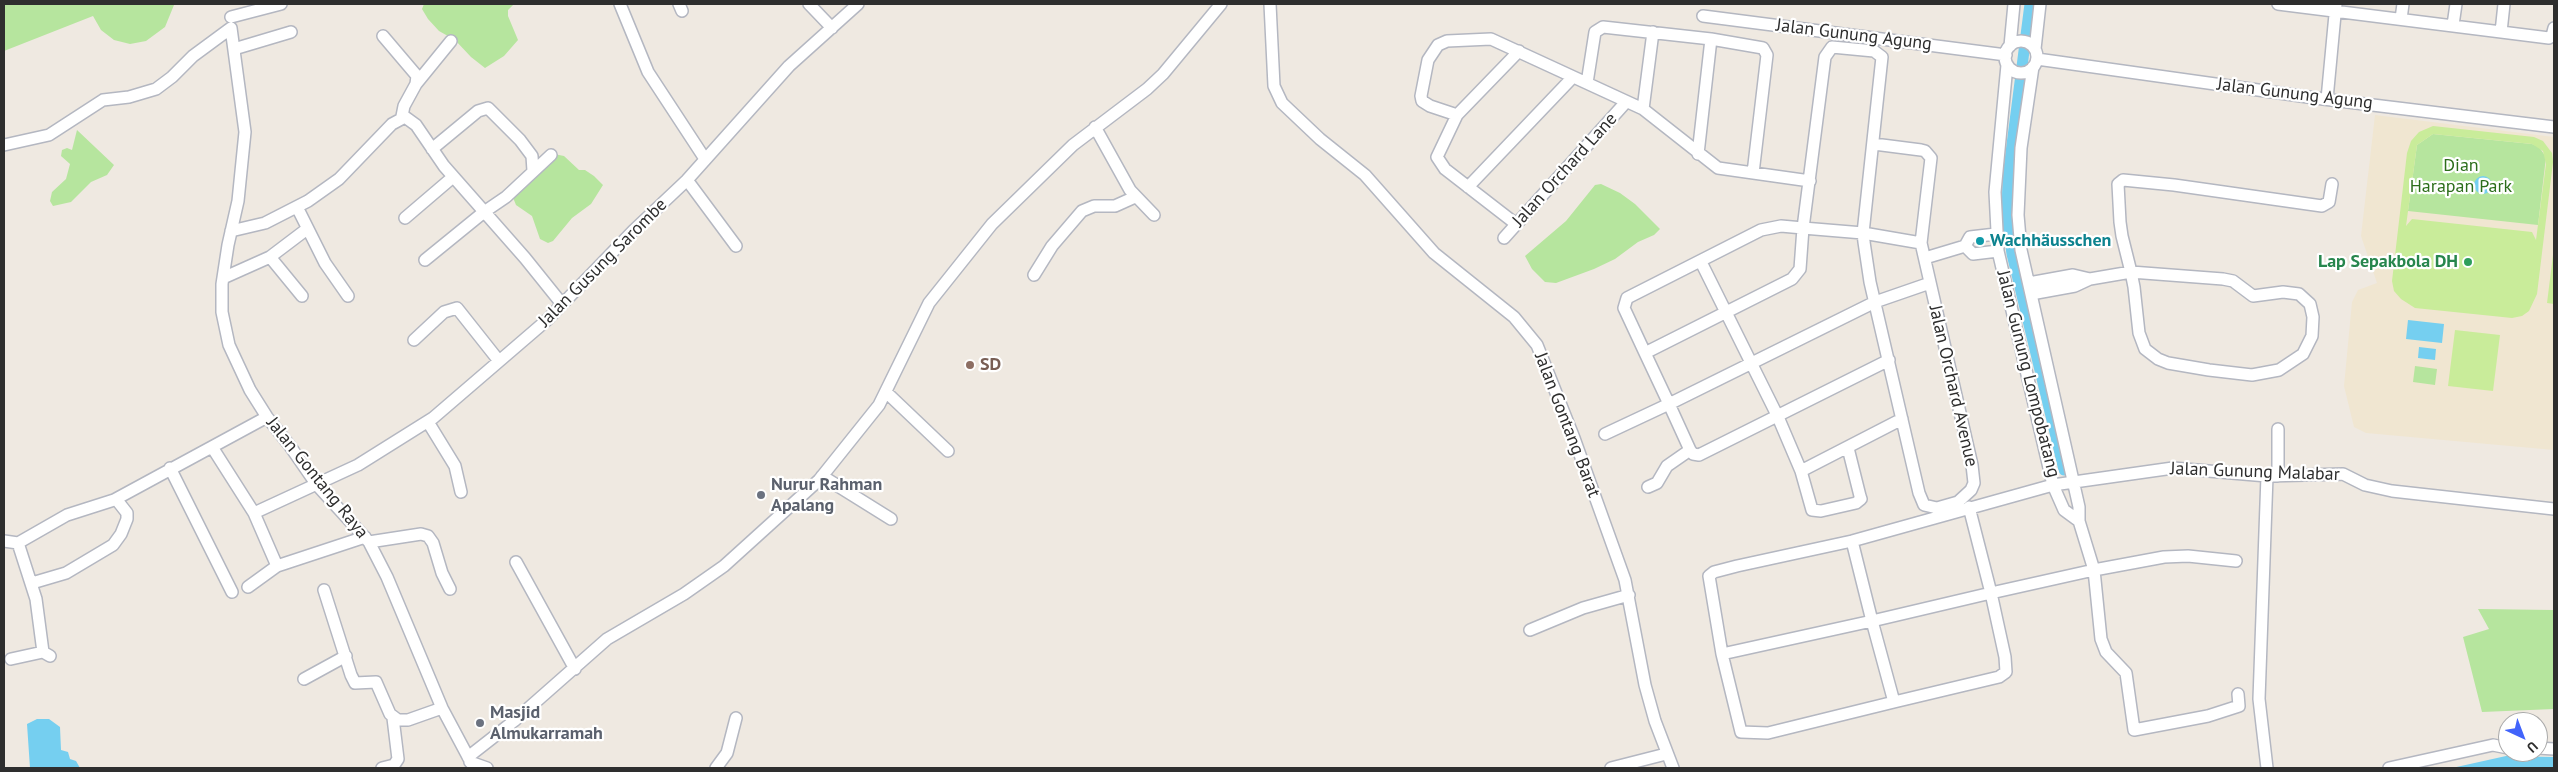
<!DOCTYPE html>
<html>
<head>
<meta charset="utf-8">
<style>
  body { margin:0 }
  #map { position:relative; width:2558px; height:772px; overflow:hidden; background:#efe9e1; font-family:"PT Sans",sans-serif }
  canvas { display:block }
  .frame { position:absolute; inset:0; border:5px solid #2e2e2e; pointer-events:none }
  .north { position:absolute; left:2498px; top:712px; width:50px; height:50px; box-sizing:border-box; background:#fff; border:1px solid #ababab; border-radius:50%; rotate:137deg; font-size:14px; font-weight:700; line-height:20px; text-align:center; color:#2e2e2e }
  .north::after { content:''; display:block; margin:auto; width:18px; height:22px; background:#4264fb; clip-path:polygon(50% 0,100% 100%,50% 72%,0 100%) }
</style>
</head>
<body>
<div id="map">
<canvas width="2558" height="772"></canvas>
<div class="frame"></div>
<div class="north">U</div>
</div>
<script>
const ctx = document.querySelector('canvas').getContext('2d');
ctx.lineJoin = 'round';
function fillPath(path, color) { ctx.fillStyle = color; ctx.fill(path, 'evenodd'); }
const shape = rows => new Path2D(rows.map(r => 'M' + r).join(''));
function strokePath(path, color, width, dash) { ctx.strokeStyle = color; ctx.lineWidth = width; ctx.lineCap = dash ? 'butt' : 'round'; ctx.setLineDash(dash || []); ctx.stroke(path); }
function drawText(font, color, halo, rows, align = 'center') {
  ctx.font = font + ' "PT Sans",sans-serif'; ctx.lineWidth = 4.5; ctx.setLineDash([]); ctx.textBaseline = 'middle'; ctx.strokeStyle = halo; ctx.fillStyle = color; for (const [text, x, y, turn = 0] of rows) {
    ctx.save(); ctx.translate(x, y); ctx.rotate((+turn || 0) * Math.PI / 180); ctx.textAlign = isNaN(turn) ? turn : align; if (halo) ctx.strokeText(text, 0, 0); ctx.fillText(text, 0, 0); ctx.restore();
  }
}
const education = shape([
  [2375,115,2554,137,2554,450,2366,433,2354,427,2344,386,2352,302,2358,290,2377,283,2361,236]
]);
const green = shape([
  [4,4,174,4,174,5,165,27,146,41,130,44,114,40,101,30,93,16,4,51],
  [424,4,514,4,508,10,508,16,518,40,504,56,485,68,471,57,455,40,439,31,428,19,422,9],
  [77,130,114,165,107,175,91,182,71,202,53,206,50,201,52,192,66,179,70,164,61,156,62,150,67,148,72,150],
  [2433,134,2532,144,2539,147,2546,157,2538,225,2408,211,2417,145],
  [549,153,564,156,579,170,585,170,594,176,603,185,591,204,572,218,553,241,548,243,540,239,532,216,516,205,512,195],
  [1601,184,1620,193,1635,204,1660,229,1654,235,1638,242,1615,259,1594,269,1556,283,1545,282,1532,269,1525,256,1566,221,1595,185],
  [2415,366,2437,369,2435,385,2413,382],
  [2478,609,2554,610,2554,709,2482,712,2463,637,2489,629]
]);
const pitch = shape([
  [2433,126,2534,137,2543,141,2552,153,2553,162,2537,294,2529,311,2522,316,2512,318,2415,308,2401,299,2394,291,2392,281,2407,153,2411,141,2419,132],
  [2433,134,2532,144,2543,151,2546,164,2536,240,2532,232,2412,219,2406,226,2417,145],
  [2554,247,2554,304,2547,303],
  [2455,330,2500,335,2493,391,2448,386]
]);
const water = shape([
  '2474 185a9 9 0 1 1 18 0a9 9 0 1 1-18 0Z',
  [2408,320,2444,324,2442,343,2406,339],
  [2419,347,2436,349,2435,360,2418,358],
  [37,719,49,719,60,727,61,750,68,752,70,759,76,761,80,768,30,768,27,724],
  [2506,756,2554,757,2554,768,2452,768]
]);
const canal = shape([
  [2030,4,2008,176,2007,218,2012,254,2064,470]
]);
const minor = shape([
  [620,4,648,72,705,159],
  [679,4,682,11],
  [809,4,832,28],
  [1270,4,1274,86,1282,103,1320,139,1365,175,1434,253,1514,317,1537,345,1574,438,1625,580,1645,685,1655,721,1673,768],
  [2278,4,2549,38,2552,36,2554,28],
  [1703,16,2006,55],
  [231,17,281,4],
  [2401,19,2403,4],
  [2453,25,2456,4],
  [2501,32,2504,4],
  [383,36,417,76,416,84,404,106,402,116],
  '2005 57a16 16 0 1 1 32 0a16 16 0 1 1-32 0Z',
  [2010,46,2014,4],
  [234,49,291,32],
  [2035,49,2040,4],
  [2037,59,2315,98,2554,127],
  [2007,65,1995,192,1998,251,2053,485,2064,510,2079,521],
  [2033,67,2021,148,2018,215,2021,250,2079,507,2079,521,2094,570,2101,639,2106,652,2126,673,2134,730,2208,716,2239,706,2238,694],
  [1587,83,1595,32,1603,27,1711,39,1763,48,1767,55,1753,173],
  [416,84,451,41],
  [2327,99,2336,4],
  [1643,109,1653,32],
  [1457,115,1430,106,1422,101,1421,96,1428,60,1438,45,1447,41,1491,39,1643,109,1718,168,1810,181],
  [1095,127,1130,190,1154,215],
  [1874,144,1921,150,1925,151,1931,158,1921,243,1972,465,1974,483,1971,490,1958,502,1937,508,1924,505,1919,493,1870,282,1864,242,1863,233,1882,57,1874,51,1832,47,1825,57,1803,228,1863,233,1921,243],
  [4,145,49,135,103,100,129,97,156,89,172,77,193,56,231,28,245,132,238,201,228,245,222,284,222,312,229,345,250,390,267,417,290,446,317,485,369,542,387,577,442,708,474,768],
  [432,149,478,111,488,108,520,140,532,156,533,171],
  [1698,154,1711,39],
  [687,180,736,246],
  [1468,187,1573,77],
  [297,207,325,263,348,296],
  [405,218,453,177],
  [1516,224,1445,169,1437,157,1457,115,1519,51],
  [231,231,265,223,308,201,339,179,392,124,405,117,416,125,444,166,525,258,562,304],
  [1504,238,1626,102],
  [1965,246,1973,254,1998,251],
  [270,257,302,296],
  [1925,258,1965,246,1970,237,1996,234],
  [425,260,484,212,506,197,551,155],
  [1701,262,1778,417,1801,471,1902,419],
  [1034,275,1052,246,1082,211,1094,206,1115,206,1135,197],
  [223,278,270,257,307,229],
  [2029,283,2073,275,2090,279],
  [2031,294,2075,286,2090,279,2131,272,2223,279,2233,281,2253,296,2283,292,2299,294,2310,304,2313,317,2312,336,2303,354,2279,370,2252,375,2209,370,2168,363,2158,359,2145,349,2139,333,2134,287,2131,272,2122,236,2120,222,2118,184,2123,180,2174,185,2322,206,2329,202,2332,184],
  [414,340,444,312,457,308,499,361],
  [1889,360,1699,455,1693,454,1690,450,1669,404,1875,302,1930,283],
  [886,392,948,451],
  [428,422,455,466,461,492],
  [1605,434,1669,404,1645,353,1792,279,1800,269,1803,228,1781,226,1761,230,1627,298,1624,308,1645,353],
  [212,447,254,513,277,566,365,537],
  [170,468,232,592],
  [1801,471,1812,510,1821,511,1856,503,1861,499,1860,496,1848,448],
  [822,476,891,519],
  [2267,476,2259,699,2267,768],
  [2278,476,2278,429],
  [1648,487,1657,483,1667,466,1690,450],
  [1969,507,1991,593,2005,657,2006,672,1999,677,1894,702,1872,621,1991,593,2094,570,2164,557,2188,556,2236,561],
  [254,513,358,465,433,418,547,320,633,231,687,180,789,66,858,4],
  [4,541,18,543,67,515,114,500,267,417],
  [369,542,421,534,428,536,433,543,442,573,450,589],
  [18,543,36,599,43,652,50,656],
  [516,562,575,669],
  [32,583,66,573,113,545,121,534,127,519,127,513,116,499],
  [248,587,277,566],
  [324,590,351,675,355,683,376,682,390,714,398,720,408,720,442,708],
  [1530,630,1583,608,1629,595],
  [1722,654,1872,621,1852,541],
  [11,659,43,652],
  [304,679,346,656],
  [1894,702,1768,733,1741,732,1722,654,1709,576,1714,572,1737,566,1852,541,2053,485,2173,468,2267,476,2343,474,2365,485,2392,491,2554,509],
  [2538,748,2554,749],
  [468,757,514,721,607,639,684,594,724,566,819,480,879,405,929,303,992,224,1073,145,1147,89,1163,74,1221,4],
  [470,762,487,768],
  [382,768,394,765,398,759,393,718],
  [716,768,727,753,736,718],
  [1611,768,1666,754],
  [2389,768,2493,745,2508,748]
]);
const markers = [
  [1980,241,5,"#0f9aa8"],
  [2468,262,5,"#2e9e5b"],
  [970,365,5,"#8d6e63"],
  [761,495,5,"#6b7280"],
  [480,723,5,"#6b7280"]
];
const streetNames = [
  ["Jalan Gunung Agung",1854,35,7],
  ["Jalan Gunung Agung",2295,94,7],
  ["Jalan Orchard Lane",1565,170,-48],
  ["Jalan Gusung Sarombe",603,263,-45],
  ["Jalan Gunung Lompobatang",2028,374,76],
  ["Jalan Orchard Avenue",1953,386,77],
  ["Jalan Gontang Barat",1567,425,69],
  ["Jalan Gunung Malabar",2255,472,2],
  ["Jalan Gontang Raya",317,478,51]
];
const parkNames = [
  ["Dian",2461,166],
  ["Harapan Park",2461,187]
];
const cultureNames = [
  ["Wachhäusschen",1990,241]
];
const leisureNames = [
  ["Lap Sepakbola DH",2458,262]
];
const educationNames = [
  ["SD",980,365]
];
const worshipNames = [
  ["Nurur Rahman",771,485],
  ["Apalang",771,506],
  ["Masjid",490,713],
  ["Almukarramah",490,734]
];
fillPath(education, '#f0e6d1');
fillPath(green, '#b6e59e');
fillPath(pitch, '#c9ec9a');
fillPath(water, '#75cff0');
strokePath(canal, '#75cff0', 11);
strokePath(minor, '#b4b7c1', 14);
strokePath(minor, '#fff', 11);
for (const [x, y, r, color] of markers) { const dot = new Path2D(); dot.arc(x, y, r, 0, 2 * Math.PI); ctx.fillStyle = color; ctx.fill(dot); strokePath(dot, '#fff', 2); }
drawText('18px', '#2e2e2e', '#fff', streetNames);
drawText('18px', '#2c6e1b', '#fff', parkNames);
drawText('bold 18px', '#0d838f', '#fff', cultureNames, 'left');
drawText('bold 18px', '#27864d', '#fff', leisureNames, 'right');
drawText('bold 18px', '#785e54', '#fff', educationNames, 'left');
drawText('bold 18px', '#5b616d', '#fff', worshipNames, 'left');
</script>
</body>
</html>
